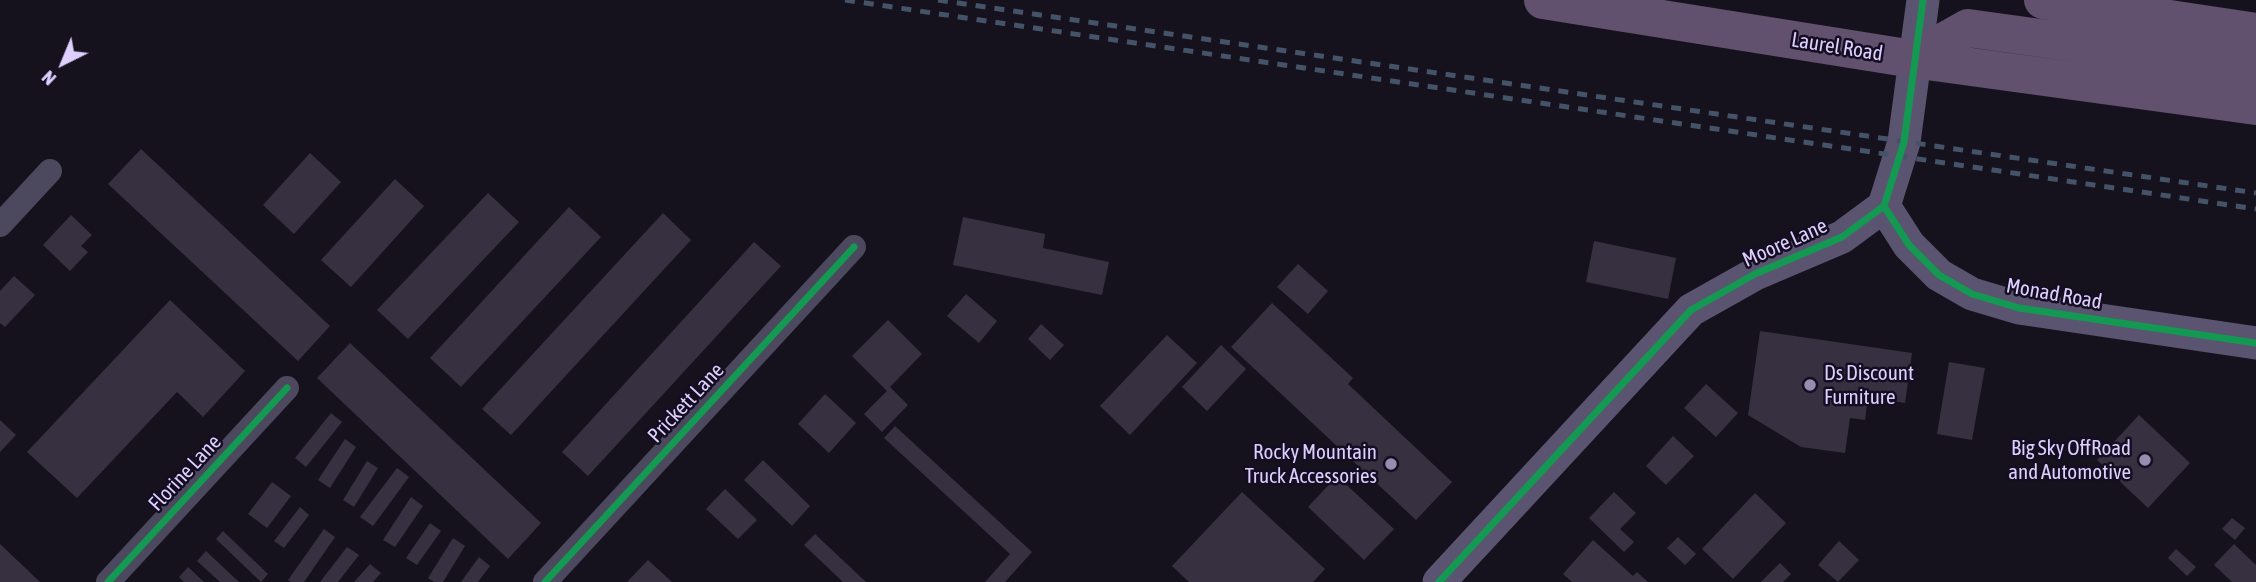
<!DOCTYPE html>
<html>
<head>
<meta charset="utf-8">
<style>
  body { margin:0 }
  #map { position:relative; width:2256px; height:582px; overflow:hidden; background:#16121d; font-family:"Asap Condensed",sans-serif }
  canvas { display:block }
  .north { position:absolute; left:28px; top:28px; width:70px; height:70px; -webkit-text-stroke:5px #150e22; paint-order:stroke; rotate:223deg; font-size:19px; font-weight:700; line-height:28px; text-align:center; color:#ddd0fe }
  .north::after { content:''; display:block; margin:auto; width:24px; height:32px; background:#ddd0fe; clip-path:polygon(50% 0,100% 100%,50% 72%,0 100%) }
</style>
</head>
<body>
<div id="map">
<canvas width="2256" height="582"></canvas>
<div class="north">N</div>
</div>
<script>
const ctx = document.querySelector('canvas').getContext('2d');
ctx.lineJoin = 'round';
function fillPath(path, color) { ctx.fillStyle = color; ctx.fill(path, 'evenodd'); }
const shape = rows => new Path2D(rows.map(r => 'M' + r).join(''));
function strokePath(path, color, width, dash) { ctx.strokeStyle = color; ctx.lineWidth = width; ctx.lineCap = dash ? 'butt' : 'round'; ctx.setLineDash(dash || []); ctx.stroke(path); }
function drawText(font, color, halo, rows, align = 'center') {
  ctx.font = font + ' "Asap Condensed",sans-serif'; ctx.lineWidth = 5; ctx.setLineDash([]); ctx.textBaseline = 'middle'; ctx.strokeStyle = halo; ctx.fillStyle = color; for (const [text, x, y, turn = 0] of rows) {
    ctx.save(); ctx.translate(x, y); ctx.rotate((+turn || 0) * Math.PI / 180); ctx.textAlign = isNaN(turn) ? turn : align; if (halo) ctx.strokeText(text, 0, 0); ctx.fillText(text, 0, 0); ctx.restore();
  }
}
const building = shape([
  [141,149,330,326,298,361,108,184],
  [310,153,341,182,294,234,263,205],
  [395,179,424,206,351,287,321,260],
  [488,193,519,222,408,339,377,310],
  [569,207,601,237,461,387,430,358],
  [663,213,691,240,511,435,482,409],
  [71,215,92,235,81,246,88,252,70,271,43,245],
  [963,217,1045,234,1043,248,1109,262,1102,295,953,265],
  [1594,241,1676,258,1668,299,1586,282],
  [754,242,781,266,588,476,562,452],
  [1298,264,1328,291,1308,314,1277,287],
  [14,276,35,295,5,327,0,323,0,291],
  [966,294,997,321,979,343,947,316],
  [170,300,245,371,203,417,177,392,77,498,27,452],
  [1272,303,1353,378,1348,384,1452,482,1416,520,1231,347],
  [888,320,922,354,890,387,908,405,882,432,864,414,887,391,852,356],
  [1041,324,1064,345,1050,360,1028,339],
  [1760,331,1912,353,1905,403,1868,397,1865,420,1850,418,1845,453,1801,447,1748,415],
  [1167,335,1197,363,1130,435,1100,406],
  [350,343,541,523,508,559,317,378],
  [1221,345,1246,369,1207,411,1182,387],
  [1949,362,1985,368,1972,440,1937,434],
  [1706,384,1738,413,1716,437,1684,408],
  [825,394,856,423,829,453,798,424],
  [331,413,342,422,306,467,295,458],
  [2139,415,2190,463,2148,508,2097,460],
  [0,420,16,435,0,452],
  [895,426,1032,552,1005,582,985,582,1010,554,884,438],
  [1673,436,1694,456,1666,485,1646,466],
  [345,439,356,447,330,488,318,480],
  [763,460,810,506,792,526,744,480],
  [367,461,378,468,354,507,343,500],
  [397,468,409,477,373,526,360,517],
  [1337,476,1394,529,1364,560,1308,507],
  [272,482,291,496,267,528,248,514],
  [725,489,757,520,738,539,706,509],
  [1242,492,1325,569,1313,582,1189,582,1172,566],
  [1614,492,1636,513,1620,529,1634,542,1624,552,1589,518],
  [1755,493,1786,523,1733,579,1702,549],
  [411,497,423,506,395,547,383,540],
  [300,507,309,515,284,548,274,541],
  [2232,518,2245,528,2235,540,2222,529],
  [430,523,441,531,417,565,406,558],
  [324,529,335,537,304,582,291,582,288,580],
  [223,531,268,574,261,582,216,539],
  [815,534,866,582,843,582,804,545],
  [1678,537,1696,554,1685,565,1667,548],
  [453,538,465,546,443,582,434,582,428,578],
  [1593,540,1633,576,1637,572,1648,582,1572,582,1563,574],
  [1839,541,1859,560,1838,582,1818,565],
  [0,544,40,582,0,582],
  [2234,544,2256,565,2256,582,2232,582,2214,565],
  [347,547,359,555,338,582,320,582],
  [2176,549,2196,567,2187,576,2168,558],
  [206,551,239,582,220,582,197,561],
  [479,557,490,566,478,582,461,582],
  [648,560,672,582,627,582],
  [1780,563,1791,574,1783,582,1761,582],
  [370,564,381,573,373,582,354,582],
  [188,567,204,582,184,582,179,577]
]);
const street = shape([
  [0,225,50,171],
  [108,582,287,388],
  [545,582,854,247]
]);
const secondary = shape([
  [1884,206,1909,245,1939,275,1972,294,2019,308,2256,343],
  [1439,582,1691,310,1755,274,1842,237,1884,206,1904,142,1923,0]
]);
const primary = shape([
  [1543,0,1913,59,2256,106],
  [2043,0,2256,32],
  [1913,59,1968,28,2256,68]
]);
const rail = shape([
  [845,0,2256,209],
  [938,0,2256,193]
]);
const cycleway = shape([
  [1884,206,1909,245,1939,275,1972,294,2019,308,2256,343],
  [108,582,287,388],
  [545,582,854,247],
  [1439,582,1691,310,1755,274,1842,237,1884,206,1904,142,1923,0]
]);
const markers = [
  [1810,385,7,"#978eaf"],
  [2145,460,7,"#978eaf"],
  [1391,464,7,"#978eaf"]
];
const streetNames = [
  ["Laurel Road",1837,47,9],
  ["Moore Lane",1785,243,-24],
  ["Monad Road",2054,294,10],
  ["Prickett Lane",686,403,-47],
  ["Florine Lane",185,473,-47]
];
const poiNames = [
  ["Ds Discount",1824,373,"left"],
  ["Furniture",1824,397,"left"],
  ["Big Sky OffRoad",2131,448],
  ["and Automotive",2131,472],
  ["Rocky Mountain",1377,452],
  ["Truck Accessories",1377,476]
];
fillPath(building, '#363040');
strokePath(street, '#4c485e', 24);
strokePath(secondary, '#5a5471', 33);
strokePath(primary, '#61516f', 38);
strokePath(rail, '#455368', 5, [10, 9]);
strokePath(cycleway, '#139951', 7);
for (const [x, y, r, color] of markers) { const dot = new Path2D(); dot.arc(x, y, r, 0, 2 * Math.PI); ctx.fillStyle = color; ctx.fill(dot); strokePath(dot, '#150e22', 2.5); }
drawText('21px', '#ddd0fe', '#150e22', streetNames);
drawText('21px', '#ddd0fe', '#150e22', poiNames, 'right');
</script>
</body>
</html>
